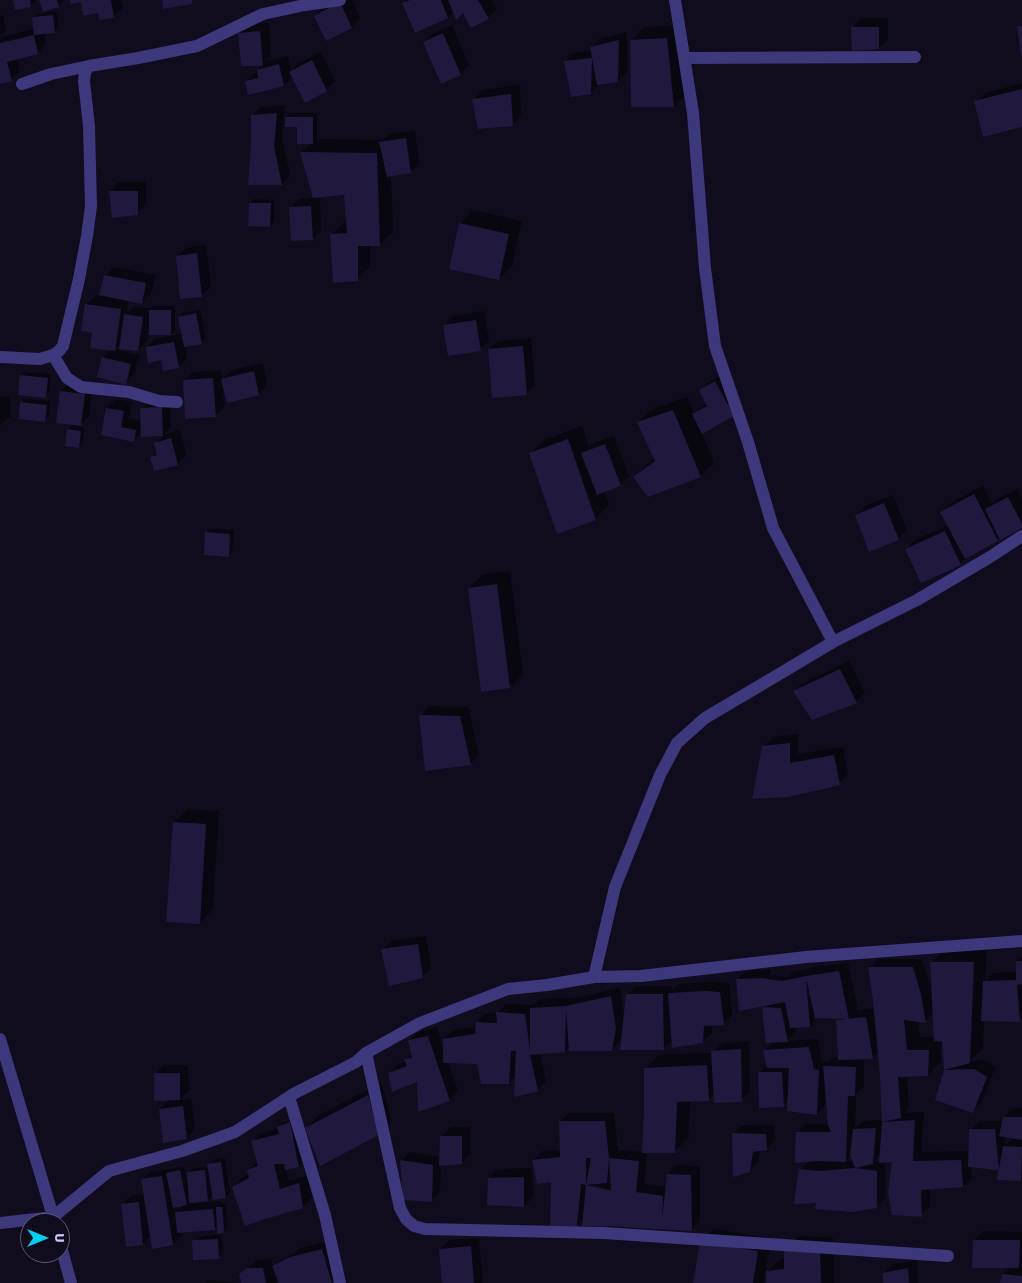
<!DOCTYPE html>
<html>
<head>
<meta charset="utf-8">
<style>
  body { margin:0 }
  #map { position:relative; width:1022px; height:1283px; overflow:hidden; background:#100c1d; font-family:Signika,sans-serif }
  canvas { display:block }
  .north { position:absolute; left:20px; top:1213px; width:50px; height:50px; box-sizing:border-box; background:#100c1d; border:1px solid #5d5877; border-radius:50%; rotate:90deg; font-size:14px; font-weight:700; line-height:20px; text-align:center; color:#d1c9fe }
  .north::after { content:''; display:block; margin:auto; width:18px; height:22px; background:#03d0f0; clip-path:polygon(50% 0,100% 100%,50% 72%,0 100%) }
</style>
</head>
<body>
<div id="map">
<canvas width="1022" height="1283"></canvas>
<div class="north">U</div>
</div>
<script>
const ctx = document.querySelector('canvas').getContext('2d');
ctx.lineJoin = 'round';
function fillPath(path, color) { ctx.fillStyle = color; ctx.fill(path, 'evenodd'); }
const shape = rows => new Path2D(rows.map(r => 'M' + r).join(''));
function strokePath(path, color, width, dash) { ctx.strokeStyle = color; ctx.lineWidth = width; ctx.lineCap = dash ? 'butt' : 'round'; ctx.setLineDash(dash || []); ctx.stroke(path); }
const shadow = shape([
  [14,0,35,0,35,1,31,5],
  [41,0,64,0,58,6],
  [71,0,121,0,123,8,114,16,99,12,82,1],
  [338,0,352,0,360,18,352,27,326,39,315,16,324,7],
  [407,0,492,0,497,9,488,18,472,26,463,11,454,11,448,17,415,31,404,4],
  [57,11,58,28,54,32,44,33,46,44,38,53,17,58,20,71,11,80,0,82,0,39,2,37,34,29,33,18,37,14],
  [3,15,6,31,2,35,0,35,0,16],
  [861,18,888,18,888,39,879,48,853,27],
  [269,23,271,56,266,61,288,56,291,71,299,63,321,52,335,81,327,90,305,101,293,76,284,85,246,81,255,73,258,72,258,70,263,65,242,65,239,33,248,24],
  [452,25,469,65,460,74,441,82,424,42,433,34],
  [680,25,687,93,674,106,631,40,645,27],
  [627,32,627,72,618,81,599,84,590,93,565,61,574,53,592,50,591,48,600,39],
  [1022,83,1022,125,976,102,985,93],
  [520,85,521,116,512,125,473,99,482,90],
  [285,105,282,137,290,175,282,184,252,146,252,116,261,107],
  [290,113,317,113,317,139,383,140,389,134,415,130,419,163,410,172,391,176,393,232,379,245,370,245,370,266,357,279,331,235,345,221,347,221,345,193,320,196,321,230,312,239,291,207,300,199,315,198,301,152,311,143,298,126,286,117],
  [119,182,146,182,146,204,137,213,110,191],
  [254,199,274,200,274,221,270,225,250,203],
  [473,210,522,221,512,266,499,279,460,224],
  [206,245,211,286,202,295,182,298,177,257,186,248],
  [114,267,155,275,151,294,142,302,129,300,127,313,134,306,152,309,154,306,175,306,175,330,171,334,149,328,147,341,138,350,121,343,115,349,139,355,134,374,126,383,103,357,111,350,93,332,87,304,96,295,101,296,105,276],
  [200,310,206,339,201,343,185,346,187,358,178,367,162,359,147,347,156,338,182,334,179,317,183,313],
  [484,311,489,341,480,349,444,325,453,316],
  [531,338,535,385,526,394,489,350,498,341],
  [263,363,267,385,259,394,223,386,224,407,215,416,184,381,193,372,221,370,222,380,232,370],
  [25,372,51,374,49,392,45,397,21,376],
  [725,373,742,407,734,415,702,433,714,462,701,476,648,496,634,477,648,464,655,458,638,422,652,409,687,397,694,414,702,406,707,403,700,391,709,382],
  [70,382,93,385,89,416,79,426,84,427,83,442,79,446,68,430,74,424,61,391],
  [10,396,11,416,0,425,0,397],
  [26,399,50,401,49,416,45,420,22,403],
  [116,399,132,402,129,418,142,421,142,409,150,400,170,399,171,426,163,435,142,431,134,440,103,434,107,408],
  [582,426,589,447,591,444,614,436,629,476,621,484,604,491,609,505,596,518,558,532,531,453,544,440],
  [180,430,186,455,178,464,151,458,158,451,156,443,164,435,163,435],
  [983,486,992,504,995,500,1017,489,1022,498,1022,527,1000,537,997,540,967,556,960,564,907,549,915,540,948,525,942,512,951,503],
  [893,495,907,530,898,539,856,515,865,506],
  [210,529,234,530,232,552,228,556,206,533],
  [510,571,523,674,510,687,469,588,482,575],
  [849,661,865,693,857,701,813,718,794,691,803,683],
  [429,706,468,707,479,755,470,764,421,715],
  [798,734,798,754,843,747,848,775,839,783,753,798,764,746,773,737],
  [188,809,219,811,213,909,200,923,174,822],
  [426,936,431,968,422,977,383,949,392,941],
  [945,949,987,949,985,981,993,973,1018,972,1017,961,1022,957,1022,1018,1020,1021,984,1020,983,1048,970,1061,984,1060,995,1068,981,1103,972,1112,945,1070,943,1047,941,1047,941,1061,928,1075,907,1075,909,1108,904,1113,924,1112,921,1152,970,1151,971,1129,980,1121,1003,1121,1004,1117,1013,1108,1022,1108,1022,1179,1021,1180,1001,1166,998,1169,971,1166,972,1177,963,1186,930,1188,930,1206,921,1215,894,1161,885,1162,885,1198,876,1207,817,1202,800,1170,809,1161,797,1133,806,1124,829,1124,827,1103,817,1114,789,1100,783,1105,759,1073,767,1065,765,1051,774,1041,767,1042,763,1004,737,980,746,971,770,969,770,975,787,977,792,972,815,967,848,963,858,1010,875,1008,869,968,878,959,922,959,929,982,933,982,932,962],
  [934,1013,935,1037,920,1037,918,1020,926,1021],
  [814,1017,840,1018,837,1021,839,1058,833,1058,827,1063,827,1061,822,1061,818,1039,787,1041,796,1032,795,1027,810,1026,814,1022],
  [879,1051,883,1120,863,1121,855,1128,856,1094,864,1086,864,1058,872,1057],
  [1005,1135,1014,1137,1006,1145],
  [881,1154,881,1162,874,1161],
  [851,1155,854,1161,845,1161],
  [714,982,729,983,732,1015,723,1024,712,1024,712,1033,703,1042,672,1041,664,1049,622,1039,612,1049,570,1046,565,1051,540,1053,546,1081,537,1090,516,1075,509,1083,478,1062,448,1062,458,1091,449,1100,419,1080,390,1073,398,1064,407,1061,406,1059,412,1053,409,1041,418,1032,437,1027,443,1047,444,1039,453,1030,477,1027,477,1022,486,1013,497,1014,497,1013,506,1004,534,1005,540,999,575,998,620,988,624,1015,627,995,636,986,672,986,672,991,678,984],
  [749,1041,750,1092,741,1100,714,1094,709,1100,690,1101,688,1139,674,1152,647,1152,644,1184,666,1187,668,1174,677,1165,700,1167,700,1221,691,1230,584,1218,577,1225,552,1181,533,1160,542,1151,561,1150,560,1122,569,1113,614,1113,618,1150,643,1152,645,1069,659,1055,713,1053,722,1043],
  [593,1185,617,1191,617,1193,593,1188],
  [164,1065,188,1065,189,1090,180,1099,191,1098,195,1129,186,1138,160,1109,170,1099,155,1074],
  [381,1082,392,1121,378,1134,306,1128,320,1115],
  [294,1119,303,1162,299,1166,286,1169,289,1181,308,1175,312,1198,303,1207,233,1187,242,1178,249,1174,248,1171,257,1162,253,1142,261,1133,279,1128,283,1123],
  [742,1125,774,1126,775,1140,766,1149,760,1150,758,1162,749,1171,733,1134],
  [451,1127,470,1127,471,1154,462,1162,441,1164,440,1192,431,1201,402,1161,410,1152,441,1157,442,1136],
  [225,1158,230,1192,226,1197,213,1194,208,1200,190,1201,191,1204,222,1201,222,1203,226,1203,227,1228,223,1232,218,1225,214,1229,181,1232,182,1235,173,1244,151,1235,142,1244,123,1204,132,1195,144,1194,142,1180,151,1171,184,1167,187,1182,189,1182,188,1172,192,1168,209,1167,209,1164,213,1160],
  [185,1204,178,1211,177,1206],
  [222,1216,224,1216,225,1230,222,1230],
  [532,1168,533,1197,524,1206,489,1178,498,1169],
  [714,1229,771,1238,764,1283,695,1283,701,1243],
  [983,1231,1022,1232,1022,1263,1019,1266,1022,1267,1022,1283,1002,1283,1003,1274,1011,1267,974,1240],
  [221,1235,223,1253,218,1257,193,1241,198,1237],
  [799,1236,833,1238,834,1283,767,1283,767,1272,781,1258,786,1257,786,1249],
  [479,1238,483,1283,444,1283,440,1249,449,1240],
  [331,1241,340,1274,332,1282,280,1283,277,1275,275,1275,277,1283,242,1283,241,1274,257,1260,271,1259,273,1266,278,1262,295,1253,300,1248],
  [917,1260,918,1283,884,1283,884,1273,893,1264],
  [208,1280,235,1283,205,1283]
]);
const building = shape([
  [13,0,30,0,31,7,15,10],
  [39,0,57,0,59,7,43,12],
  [70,0,111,0,114,18,99,20,98,13,83,16,81,2,71,4],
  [162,0,192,0,192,4,163,9],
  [410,0,441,0,448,18,415,33,402,3],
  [448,0,478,0,489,19,471,28,463,13,456,20],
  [340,2,352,28,326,41,314,16],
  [53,15,55,33,34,35,38,54,7,62,12,81,0,84,0,43,34,35,32,17],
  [1017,26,1022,26,1022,56,1021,56],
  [851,27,879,27,879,49,852,51],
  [260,31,263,66,241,66,238,33],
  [443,33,461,75,441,84,423,42],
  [667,38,674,107,631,107,630,40],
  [619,40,618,82,597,85,590,47],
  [592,58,591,94,571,97,564,61],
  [312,60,327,91,305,103,289,72],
  [279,64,284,86,248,95,245,81,258,78,257,70],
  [1022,89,1022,127,983,137,974,101],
  [511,94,513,126,478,129,472,99],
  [277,113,274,146,282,185,248,185,251,146,251,115],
  [285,117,313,117,313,144,297,144,297,127,285,127],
  [406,138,411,173,387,177,379,142],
  [300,152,377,153,380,246,358,246,358,281,333,283,330,234,347,233,344,195,313,198],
  [109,191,138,191,138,215,112,218],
  [249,203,271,203,270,227,248,226],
  [311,206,313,240,291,241,289,207],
  [459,223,509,234,499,280,449,269],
  [197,253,202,297,180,299,176,256],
  [104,275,146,283,142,304,99,295],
  [85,304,121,309,115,351,90,348,92,333,81,331],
  [149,310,171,310,171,335,149,335],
  [196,313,202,344,184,347,178,317],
  [124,314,143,317,138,351,119,349],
  [476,320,481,351,448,356,443,325],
  [174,342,179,368,163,371,161,360,148,363,146,347],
  [523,346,527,395,492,398,488,349],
  [102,357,131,364,126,385,97,377],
  [254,371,259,395,227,403,221,379],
  [20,375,48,378,46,398,18,395],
  [213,378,216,417,185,419,183,380],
  [715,381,734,416,702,434,692,414,707,406,699,390],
  [60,391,85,394,81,426,56,423],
  [20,402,47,405,45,422,19,419],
  [162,407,163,436,141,437,140,408],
  [106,408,124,411,121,427,136,430,134,442,101,435],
  [673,410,701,477,648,497,633,477,655,461,637,422],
  [67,429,81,431,79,448,65,446],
  [171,438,178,465,154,471,150,457,157,455,154,443],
  [568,439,596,520,557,534,529,453],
  [605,444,621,486,597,495,581,453],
  [974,494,998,541,965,559,940,512],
  [1008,497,1022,524,1022,528,1000,540,985,509],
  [884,503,899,540,869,552,855,515],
  [945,531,961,565,921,583,905,549],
  [205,532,230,534,229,557,204,555],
  [497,584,510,688,481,692,468,588],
  [840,669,857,703,812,720,793,691],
  [419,715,460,716,471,765,425,771],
  [790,743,790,763,834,755,840,785,789,797,752,799,762,746],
  [173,822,206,824,200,924,166,922],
  [418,944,423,978,389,986,381,949],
  [1016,961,1022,961,1022,984,1017,985,1020,1022,981,1021,983,981,1016,980],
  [930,962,974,962,970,1063,944,1070,974,1069,987,1077,973,1113,935,1100,944,1070,942,1042,934,1041],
  [868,967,913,967,921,994,926,1023,904,1020,907,1050,929,1050,928,1076,898,1077,901,1118,882,1122,880,1077,873,1000],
  [839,971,849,1019,815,1018,806,978,810,1027,790,1028,785,1002,739,1011,736,979,761,978,782,981,806,976],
  [705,991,720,992,724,1025,704,1026,703,1043,672,1048,668,993],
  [626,994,663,994,664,1050,620,1050],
  [611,996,616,1028,612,1051,569,1051,566,1009,565,1052,530,1055,538,1091,514,1097,516,1051,511,1051,509,1084,481,1084,477,1064,443,1063,443,1039,475,1034,476,1022,497,1023,496,1012,525,1014,530,1050,530,1008,566,1006],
  [762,1007,781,1008,788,1042,766,1043],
  [866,1017,873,1059,838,1060,836,1020],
  [428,1036,450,1101,418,1112,417,1082,392,1092,388,1073,407,1066,404,1059,412,1058,408,1040],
  [809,1047,814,1069,819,1070,817,1115,787,1111,789,1068,767,1068,763,1050],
  [741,1049,742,1102,714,1103,711,1051],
  [707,1065,709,1101,677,1102,675,1153,642,1153,644,1111,644,1068],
  [823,1066,856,1067,855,1096,848,1096,846,1162,817,1161,795,1163,796,1132,831,1132,828,1125],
  [758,1072,782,1072,784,1107,759,1108],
  [154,1073,180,1073,180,1100,154,1101],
  [368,1095,379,1135,320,1166,305,1128],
  [183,1106,187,1139,163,1143,159,1109],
  [1003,1117,1022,1117,1022,1140,999,1136],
  [915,1120,913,1161,961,1160,963,1187,921,1190,922,1217,892,1215,888,1192,892,1162,879,1163,882,1122],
  [559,1121,605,1121,609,1158,639,1161,636,1192,663,1196,662,1219,667,1174,691,1175,692,1231,608,1226,582,1226,586,1185,581,1184,577,1226,550,1226,551,1182,537,1184,532,1160,560,1157],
  [586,1158,591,1158,586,1185],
  [609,1158,611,1191,586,1185,607,1183],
  [290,1122,299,1167,285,1170,284,1164,274,1164,280,1189,299,1183,303,1208,262,1220,245,1226,232,1187,249,1178,247,1170,258,1166,251,1141,279,1134,277,1127],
  [876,1128,873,1164,855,1168,877,1171,877,1208,852,1212,815,1209,816,1203,794,1204,799,1169,820,1171,855,1168,850,1155,853,1129],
  [969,1129,995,1129,999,1170,968,1167],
  [732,1133,766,1134,767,1150,753,1152,750,1172,733,1177],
  [440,1136,462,1136,462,1164,439,1166],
  [1003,1146,1022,1147,1021,1181,997,1180],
  [400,1160,433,1165,432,1202,403,1200],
  [221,1162,226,1198,213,1200,207,1164],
  [180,1170,187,1205,173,1208,166,1173],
  [205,1170,208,1201,189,1203,187,1172],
  [162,1176,173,1245,152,1249,141,1179],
  [524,1177,524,1207,487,1205,488,1178],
  [139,1202,143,1245,126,1247,121,1204],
  [216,1207,222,1207,224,1233,217,1234],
  [213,1209,215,1230,177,1233,175,1212],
  [218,1239,219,1259,193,1260,192,1240],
  [973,1240,1020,1240,1019,1268,972,1268],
  [700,1242,758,1251,753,1283,693,1283],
  [471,1246,474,1283,442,1283,439,1249],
  [322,1249,332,1283,279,1283,272,1266,290,1257],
  [784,1249,820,1251,821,1283,766,1283,766,1271,784,1269],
  [247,1268,263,1268,266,1283,241,1283,239,1274],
  [908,1268,909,1283,883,1283,883,1273],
  [1002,1274,1022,1276,1022,1283,1000,1283]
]);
const minor = shape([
  [675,0,693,113,705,268,715,346,748,442,773,528,833,642],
  [684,58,915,57],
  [22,84,51,74,89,66],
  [53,355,67,378,81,387,129,392,159,401,177,402],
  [0,357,40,359,53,355,59,351,63,346,79,279,87,236,91,206,89,126,84,81,85,72,89,66,138,58,197,46,263,14,305,5,340,0],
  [594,977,615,887,660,775,677,743,705,718,771,679,833,642,917,600,990,557,1022,536],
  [0,1039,55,1223],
  [366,1053,400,1208,406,1219,414,1226,425,1229,604,1233,948,1256],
  [289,1097,325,1215,340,1283],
  [0,1223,53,1217,109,1171,182,1151,235,1132,295,1093,356,1062,366,1053,420,1023,508,989,547,985,594,977,641,976,806,957,1022,941],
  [60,1243,71,1283]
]);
fillPath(shadow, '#0007');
fillPath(building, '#21183e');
strokePath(minor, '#3d377c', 12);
</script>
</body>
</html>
